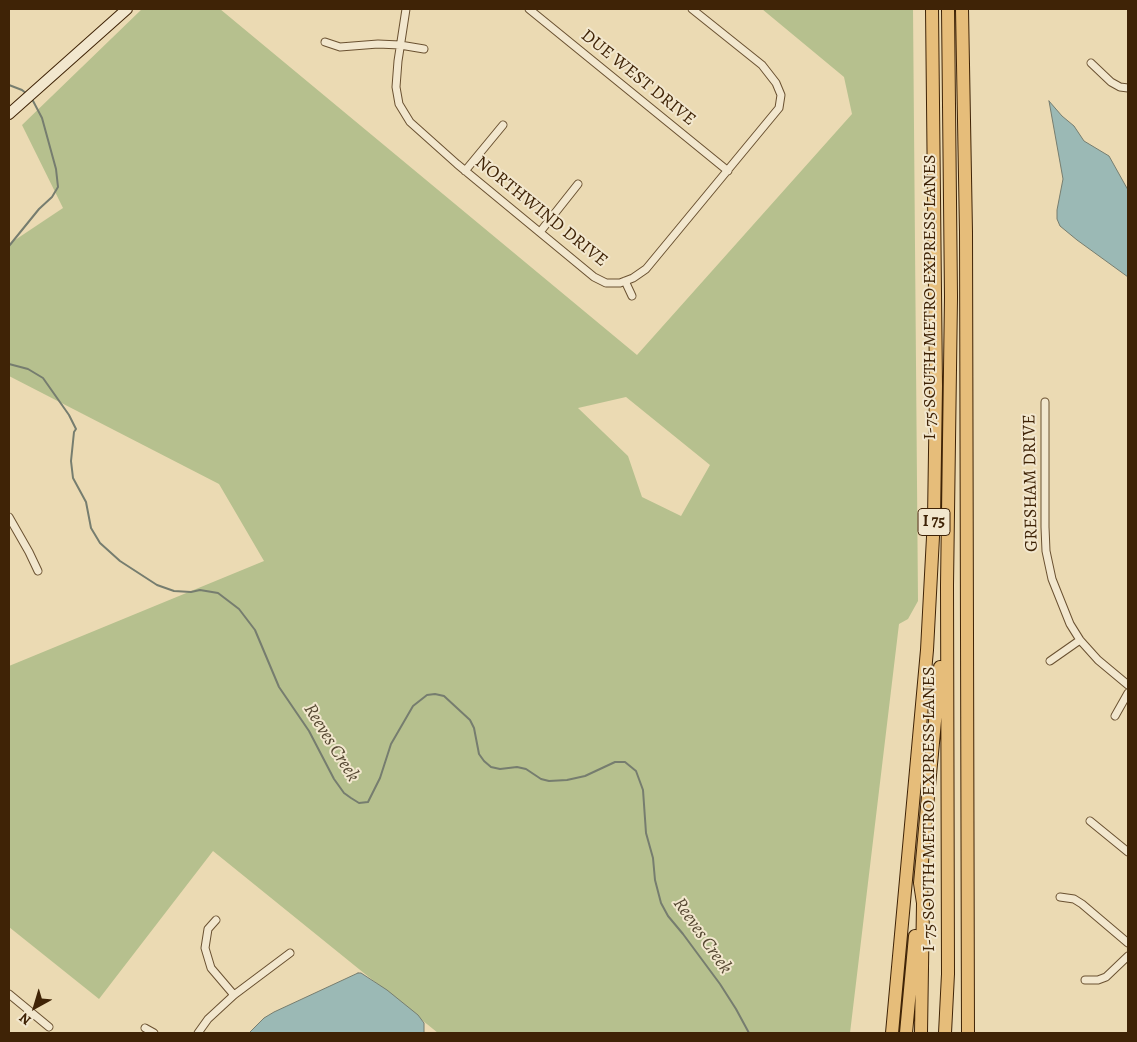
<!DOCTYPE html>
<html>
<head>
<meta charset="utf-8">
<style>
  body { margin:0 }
  #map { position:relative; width:1137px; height:1042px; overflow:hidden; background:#ebdab3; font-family:Alegreya,serif }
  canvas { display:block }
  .frame { position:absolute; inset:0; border:10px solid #3f2306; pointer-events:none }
  .north { position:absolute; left:10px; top:982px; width:50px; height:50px; -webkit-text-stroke:4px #f2e7ce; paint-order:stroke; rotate:219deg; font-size:14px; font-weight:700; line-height:20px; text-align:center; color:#3f2306 }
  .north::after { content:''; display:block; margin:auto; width:18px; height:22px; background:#3f2306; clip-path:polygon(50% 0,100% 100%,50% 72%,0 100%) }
</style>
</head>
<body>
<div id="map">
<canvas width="1137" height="1042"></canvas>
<div class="frame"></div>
<div class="north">N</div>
</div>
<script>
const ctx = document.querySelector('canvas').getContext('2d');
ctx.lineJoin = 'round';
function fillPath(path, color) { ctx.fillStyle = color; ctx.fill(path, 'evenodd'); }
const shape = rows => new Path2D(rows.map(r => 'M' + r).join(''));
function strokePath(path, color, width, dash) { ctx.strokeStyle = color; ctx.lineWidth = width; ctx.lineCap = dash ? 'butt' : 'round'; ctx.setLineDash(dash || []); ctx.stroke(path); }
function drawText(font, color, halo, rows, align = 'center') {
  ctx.font = font + ' Alegreya,serif'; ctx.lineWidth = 4; ctx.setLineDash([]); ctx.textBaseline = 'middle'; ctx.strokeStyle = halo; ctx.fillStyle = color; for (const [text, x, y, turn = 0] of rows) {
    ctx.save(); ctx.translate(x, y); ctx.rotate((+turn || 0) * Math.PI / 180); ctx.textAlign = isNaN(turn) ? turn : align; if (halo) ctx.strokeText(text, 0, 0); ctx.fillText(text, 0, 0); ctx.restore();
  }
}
const green = shape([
  [142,9,220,9,637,355,852,114,844,77,762,9,913,9,918,601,908,619,899,624,850,1033,438,1033,213,851,99,999,9,927,9,666,264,561,219,484,9,376,9,244,63,208,22,125],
  [626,397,710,465,681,516,642,497,628,456,578,408]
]);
const water = shape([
  [1049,101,1062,116,1074,126,1084,141,1109,156,1128,190,1128,277,1077,240,1060,226,1057,219,1057,210,1063,179,1049,101],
  [358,973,361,973,387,990,418,1015,424,1023,424,1033,249,1033,264,1018,274,1012,358,973]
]);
const stream = shape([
  [9,85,22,90,27,94],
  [9,246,39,209,52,197,58,187,56,169,42,118,32,99],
  [9,364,28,369,43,378,69,415,76,429,74,432,71,461,73,478,86,502,91,528,100,543,120,561,157,585,174,591,191,592,200,590,218,593,239,609,255,630,279,687,309,731,334,779,344,793,351,798,359,803,368,802,380,778,391,744,413,706,427,695,435,694,444,696,470,720,474,728,479,754,484,761,491,767,500,769,517,767,526,769,541,779,549,781,567,780,585,776,615,762,625,762,636,771,643,790,646,833,653,858,655,880,661,903,668,916,683,934,720,984,736,1009,749,1033]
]);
const street = shape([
  [406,9,398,61,396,87,399,104,410,122,457,164,594,277,606,283,620,283,633,278,646,269,779,108,781,95,776,83,762,65,692,9],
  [529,9,728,171],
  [325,42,340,47,378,44,400,45,424,49],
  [1091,63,1111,82,1120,87,1128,88],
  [465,171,503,125],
  [540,232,578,184],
  [625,281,632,296],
  [1045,402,1045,527,1046,551,1052,579,1070,624,1080,640,1098,660,1128,685],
  [9,517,29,552,38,571],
  [1050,661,1080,640],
  [1115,716,1128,693],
  [1090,821,1128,852],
  [1060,897,1074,899,1082,904,1128,943],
  [216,920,208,929,205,948,211,968,234,995],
  [1085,980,1098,980,1106,977,1128,956],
  [9,994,49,1027],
  [145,1028,154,1033],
  [198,1033,208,1019,234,995,290,953]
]);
const secondary = shape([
  [9,114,127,9]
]);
const highway = shape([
  [962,9,966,232,968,1033],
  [892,1033,927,650,934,518,936,386,932,9],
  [906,1033,915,936],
  [921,1033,923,903,920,883,940,667],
  [945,1033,948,974,947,585,951,297,948,9]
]);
const shields = [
  [934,522,32]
];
const shieldNames = [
  ["I 75",934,522]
];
const streetNames = [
  ["DUE WEST DRIVE",638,78,39],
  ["NORTHWIND DRIVE",541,212,39],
  ["I-75 SOUTH METRO EXPRESS LANES",931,297,-90],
  ["GRESHAM DRIVE",1031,483,-91],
  ["I-75 SOUTH METRO EXPRESS LANES",930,809,-90]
];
const waterNames = [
  ["Reeves Creek",331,743,58],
  ["Reeves Creek",702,936,55]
];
fillPath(green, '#b6c08e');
fillPath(water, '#9bb9b5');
strokePath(water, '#767d6f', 1);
strokePath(stream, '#767d6f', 2);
strokePath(street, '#6a5131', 9);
strokePath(secondary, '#3f2306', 12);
strokePath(highway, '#3f2306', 14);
strokePath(street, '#f2e7ce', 7);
strokePath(secondary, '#f2e7ce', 10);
strokePath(highway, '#e6bd7a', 12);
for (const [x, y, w] of shields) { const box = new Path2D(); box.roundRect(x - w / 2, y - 13.5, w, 27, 4); ctx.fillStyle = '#f2e7ce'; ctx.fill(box); strokePath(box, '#3f2306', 1); }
drawText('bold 16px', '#3f2306', null, shieldNames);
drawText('18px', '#3f2306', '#f2e7ce', streetNames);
drawText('italic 19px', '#564832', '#f2e7ce', waterNames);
</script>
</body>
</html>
